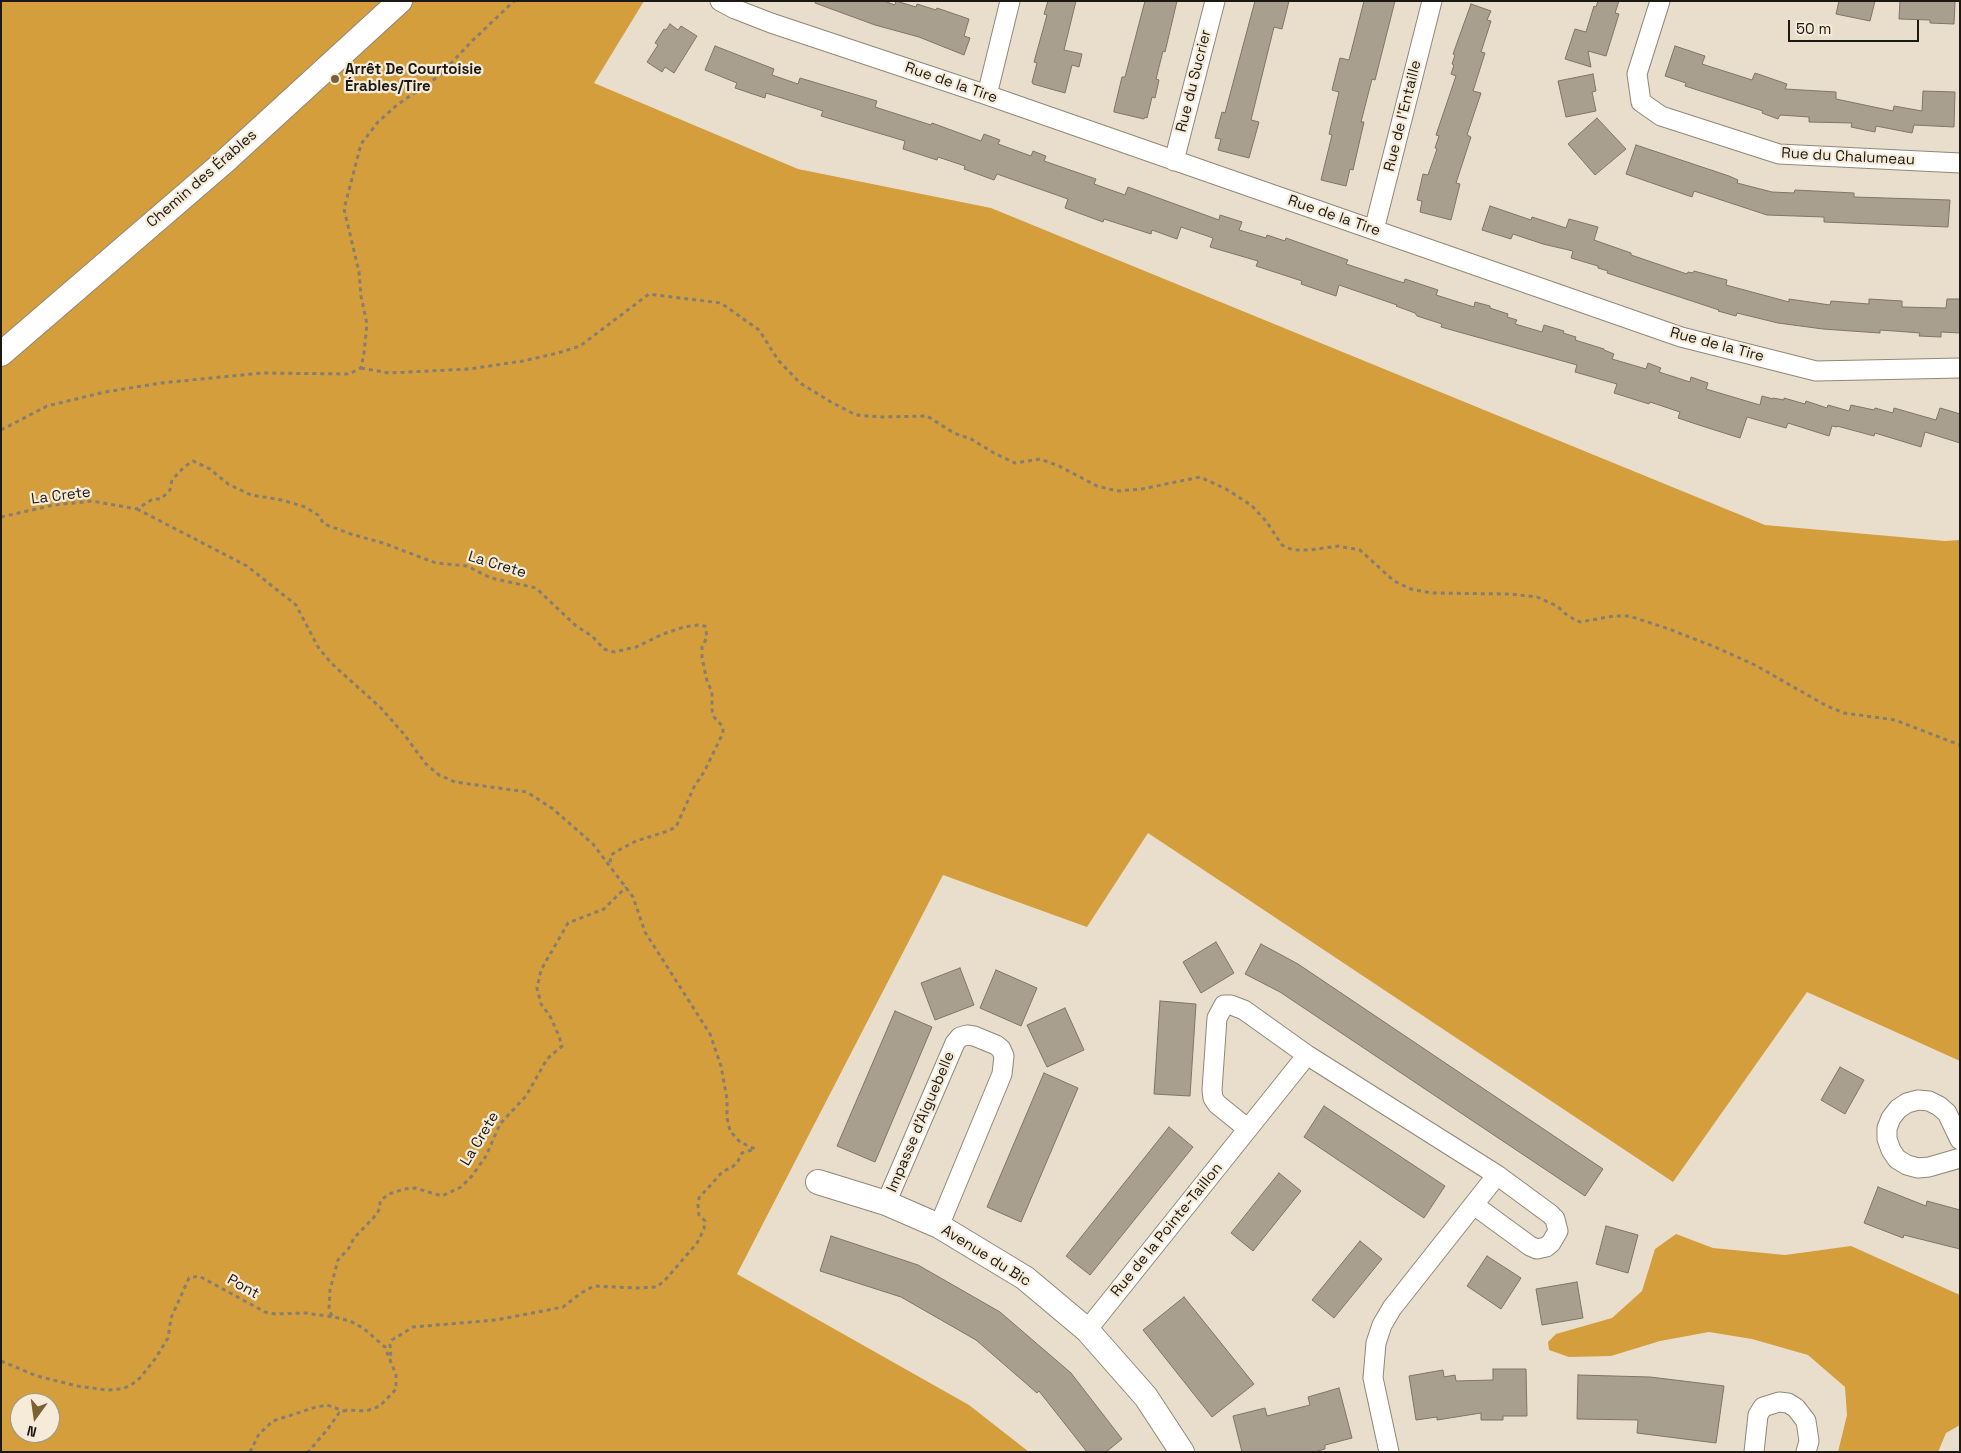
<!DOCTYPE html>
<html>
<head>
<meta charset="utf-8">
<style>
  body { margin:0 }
  #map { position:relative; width:1961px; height:1453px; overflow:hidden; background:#e9decc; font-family:"Space Grotesk",sans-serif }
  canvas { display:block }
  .frame { position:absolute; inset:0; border:2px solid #1c1912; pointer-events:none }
  .north { position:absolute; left:10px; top:1393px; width:50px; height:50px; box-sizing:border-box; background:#f6ebd9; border:1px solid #9f9789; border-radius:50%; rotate:194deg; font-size:14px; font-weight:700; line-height:20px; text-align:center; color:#1c1912 }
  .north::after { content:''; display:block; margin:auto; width:18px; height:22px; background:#7c6133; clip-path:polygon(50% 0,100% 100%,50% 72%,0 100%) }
  .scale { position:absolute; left:1788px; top:20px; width:131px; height:22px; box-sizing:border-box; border:2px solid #1c1912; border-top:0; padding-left:6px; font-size:15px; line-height:18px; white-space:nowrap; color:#1c1912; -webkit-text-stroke:4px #f6ebd9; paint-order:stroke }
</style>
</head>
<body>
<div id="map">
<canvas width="1961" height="1453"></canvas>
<div class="frame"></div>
<div class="north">N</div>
<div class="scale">50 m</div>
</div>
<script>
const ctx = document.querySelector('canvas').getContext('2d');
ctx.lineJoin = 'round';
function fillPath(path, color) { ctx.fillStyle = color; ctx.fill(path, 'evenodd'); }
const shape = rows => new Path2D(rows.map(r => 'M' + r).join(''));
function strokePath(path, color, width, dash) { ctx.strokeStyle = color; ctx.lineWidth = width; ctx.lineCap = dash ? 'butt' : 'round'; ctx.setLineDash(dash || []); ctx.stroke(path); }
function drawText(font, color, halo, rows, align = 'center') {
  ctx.font = font + ' "Space Grotesk",sans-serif'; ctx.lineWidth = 4.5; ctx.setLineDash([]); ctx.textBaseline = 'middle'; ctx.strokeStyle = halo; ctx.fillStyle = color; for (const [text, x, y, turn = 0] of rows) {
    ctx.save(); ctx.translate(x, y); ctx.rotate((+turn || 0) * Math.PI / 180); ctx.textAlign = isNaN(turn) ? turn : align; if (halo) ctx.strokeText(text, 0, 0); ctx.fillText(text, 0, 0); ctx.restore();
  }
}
const forest = shape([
  [1,1,644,1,594,83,798,169,991,208,1765,525,1945,541,1960,540,1960,1061,1807,992,1673,1182,1148,833,1087,927,943,875,737,1274,969,1405,1029,1452,1,1452],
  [20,1403,50,1403,50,1433,20,1433],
  [1676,1234,1713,1248,1785,1255,1851,1246,1960,1295,1960,1425,1946,1433,1938,1452,1838,1452,1847,1415,1845,1387,1808,1355,1752,1339,1709,1332,1660,1341,1611,1356,1569,1357,1549,1350,1548,1342,1556,1334,1612,1318,1642,1291,1655,1249]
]);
const building = shape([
  [815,1,884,1,895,5,896,1,916,7,917,4,936,10,937,8,969,19,964,36,970,38,964,55,919,37,875,25,815,3,815,1],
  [1048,1,1076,1,1064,50,1082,54,1079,67,1072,65,1065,93,1033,84,1032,82,1037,63,1034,62,1047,15,1044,14,1048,1],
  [1145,1,1177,1,1165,52,1163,51,1156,79,1159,80,1155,98,1152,97,1147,118,1145,117,1144,119,1114,112,1114,110,1122,77,1125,77,1145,1],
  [1255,1,1289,1,1282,29,1274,27,1251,120,1259,122,1249,158,1218,150,1221,139,1215,138,1222,112,1225,113,1255,1],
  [1364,1,1395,1,1375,80,1372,79,1361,122,1364,122,1353,170,1350,169,1346,186,1321,180,1332,135,1329,134,1339,92,1332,90,1340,58,1349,60,1364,1],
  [1598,1,1619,1,1615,13,1619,14,1606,56,1588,51,1591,67,1565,59,1575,29,1586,32,1594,6,1596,7,1598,1],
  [1839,1,1875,1,1870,21,1836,14,1839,1],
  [1900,1,1955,1,1954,24,1930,23,1930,20,1899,19,1900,1],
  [1471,4,1491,11,1487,20,1491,21,1481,52,1485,53,1473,91,1481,93,1467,135,1471,137,1456,183,1460,184,1451,220,1420,212,1422,201,1417,200,1423,174,1428,175,1437,149,1435,148,1439,136,1436,135,1456,76,1451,74,1454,65,1452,64,1455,55,1453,54,1471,4],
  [670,24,678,30,681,26,697,36,674,73,665,67,662,72,647,62,658,45,655,43,664,29,666,30,670,24],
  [715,46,774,69,772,75,798,84,800,78,877,101,875,107,931,125,932,123,981,141,984,134,1000,140,998,144,1031,156,1033,151,1046,156,1044,161,1096,179,1094,184,1125,195,1128,187,1219,220,1220,215,1242,222,1239,230,1266,238,1267,235,1285,241,1286,238,1348,260,1346,264,1404,283,1405,279,1438,290,1436,295,1474,307,1475,302,1490,306,1490,308,1508,314,1507,317,1517,320,1515,324,1542,332,1544,325,1564,331,1563,333,1576,337,1575,340,1604,349,1604,350,1614,354,1612,359,1646,369,1648,363,1661,368,1659,372,1690,382,1691,377,1708,383,1706,389,1760,405,1762,396,1773,399,1773,398,1784,400,1784,398,1805,404,1806,401,1827,408,1828,405,1849,411,1851,405,1874,410,1875,408,1893,413,1894,408,1936,420,1940,408,1947,410,1960,414,1960,443,1925,432,1921,447,1875,433,1874,436,1837,426,1837,427,1832,426,1829,436,1788,423,1786,428,1747,417,1740,438,1702,426,1678,418,1680,412,1650,402,1649,404,1614,393,1617,384,1575,372,1577,365,1441,327,1442,324,1417,316,1415,313,1396,306,1397,305,1339,285,1336,296,1301,284,1302,281,1256,266,1258,261,1210,247,1213,238,1181,227,1177,239,1152,230,1151,234,1104,219,1103,222,1065,208,1068,199,997,174,994,180,964,169,965,166,938,157,937,160,903,149,905,141,821,116,823,111,766,93,765,98,735,88,737,83,705,70,715,46],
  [1675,46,1705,56,1702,64,1752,80,1755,73,1787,84,1785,89,1836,92,1836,99,1893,111,1894,106,1922,111,1923,91,1955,92,1954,127,1914,125,1912,133,1876,126,1875,132,1851,127,1852,123,1809,122,1809,117,1780,115,1778,119,1762,113,1763,111,1685,86,1686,83,1665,76,1675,46],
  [1593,74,1596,91,1592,92,1596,111,1566,117,1558,81,1593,74],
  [1597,118,1626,149,1595,175,1568,144,1597,118],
  [1636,145,1729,176,1738,180,1737,183,1772,192,1794,193,1795,190,1854,193,1854,197,1950,200,1948,227,1824,222,1824,217,1767,215,1694,191,1692,197,1626,174,1636,145],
  [1490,206,1531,220,1532,217,1566,228,1569,219,1598,227,1594,240,1631,253,1631,255,1687,274,1688,272,1693,273,1694,271,1727,280,1726,285,1789,302,1789,299,1830,305,1831,301,1869,304,1869,299,1902,301,1902,307,1946,308,1947,299,1960,299,1960,333,1941,332,1941,337,1919,336,1920,333,1908,332,1880,330,1880,333,1823,329,1778,323,1737,313,1736,316,1718,311,1719,310,1607,273,1608,271,1598,268,1598,266,1571,258,1573,251,1543,244,1513,234,1511,239,1482,230,1490,206],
  [1216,942,1234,973,1201,993,1183,962,1216,942],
  [1261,944,1298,964,1603,1169,1585,1196,1280,992,1245,974,1261,944],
  [960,968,974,1005,935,1020,921,983,960,968],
  [996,970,1037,988,1021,1026,980,1008,996,970],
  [1160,1001,1196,1004,1190,1096,1154,1094,1160,1001],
  [1065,1008,1084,1050,1047,1067,1027,1025,1065,1008],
  [895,1011,932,1027,875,1162,837,1146,895,1011],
  [1840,1067,1864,1080,1845,1114,1821,1100,1840,1067],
  [1044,1073,1078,1088,1021,1222,987,1207,1044,1073],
  [1324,1106,1445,1186,1424,1218,1304,1137,1324,1106],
  [1169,1127,1193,1147,1090,1275,1066,1256,1169,1127],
  [1279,1173,1301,1191,1253,1251,1231,1233,1279,1173],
  [1878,1187,1926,1206,1927,1201,1960,1210,1960,1249,1904,1235,1903,1238,1864,1223,1878,1187],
  [1606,1226,1638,1235,1628,1273,1596,1264,1606,1226],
  [831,1236,918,1265,1000,1312,1071,1373,1122,1439,1106,1452,1087,1452,1039,1391,1037,1393,976,1340,901,1297,820,1271,831,1236],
  [1360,1241,1382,1259,1334,1318,1312,1300,1360,1241],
  [1487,1256,1521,1278,1501,1309,1467,1286,1487,1256],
  [1577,1282,1583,1318,1542,1325,1536,1289,1577,1282],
  [1184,1297,1254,1384,1212,1417,1143,1330,1184,1297],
  [1493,1369,1526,1369,1527,1416,1503,1416,1503,1420,1481,1420,1481,1413,1437,1420,1437,1417,1416,1420,1409,1376,1443,1370,1444,1377,1455,1375,1456,1381,1493,1380,1493,1369],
  [1578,1375,1650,1377,1724,1386,1716,1443,1637,1433,1638,1420,1577,1419,1578,1375],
  [1339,1388,1352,1438,1325,1445,1325,1449,1314,1452,1242,1452,1233,1416,1265,1408,1267,1416,1310,1405,1308,1397,1339,1388]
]);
const path = shape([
  [361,368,389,373,469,369,523,361,558,353,580,346,649,294,721,303,759,330,778,360,800,383,831,402,856,415,882,417,927,416,954,433,971,439,994,453,1015,463,1040,459,1059,466,1097,486,1117,491,1142,489,1200,477,1226,489,1251,505,1266,521,1282,545,1293,550,1310,550,1338,546,1360,550,1394,581,1411,589,1431,593,1510,594,1537,597,1557,606,1568,616,1580,622,1614,616,1629,616,1669,629,1715,647,1755,665,1825,705,1844,713,1895,720,1960,745],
  [1,430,47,406,105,392,161,383,262,373,349,374,361,368,364,353,367,324,361,296,359,272,344,209,361,144,378,122,397,105,439,76,472,41,514,1],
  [137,509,247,566,296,605,318,647,331,663,381,708,403,733,426,764,439,775,455,782,527,792,553,809,593,844,633,897,645,932,710,1034,721,1066,727,1099,727,1118,730,1131,740,1142,755,1149,742,1153,737,1163,731,1168,723,1171,699,1198,698,1205,699,1215,705,1221,704,1229,697,1243,667,1278,657,1287,637,1288,594,1286,581,1293,563,1307,496,1320,413,1327,392,1340,390,1345,391,1359],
  [1,517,54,505,92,501,137,509,153,499,161,499,170,490,172,480,184,467,193,461,210,469,228,484,251,495,282,500,305,507,318,515,324,524,351,534,383,543,436,563,467,566,491,578,536,588,575,625,593,637,604,649,614,652,636,647,663,634,684,627,698,625,705,626,707,637,702,647,702,658,707,681,712,692,712,710,714,717,723,727,723,733,704,772,694,787,676,827,665,832,636,841,619,850,611,855,610,863],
  [332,1316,329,1310,330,1290,338,1260,349,1248,354,1238,376,1215,380,1208,380,1201,389,1194,404,1189,415,1188,442,1196,461,1187,472,1176,486,1156,500,1124,526,1096,547,1059,562,1046,559,1036,550,1016,541,1004,537,988,541,970,568,923,604,909,626,887],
  [1,1361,37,1376,77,1386,107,1390,122,1389,131,1385,140,1378,155,1359,168,1338,171,1318,189,1278,199,1276,265,1312,275,1314,305,1313,334,1317,350,1321,363,1328,385,1347,396,1375,396,1389,380,1406,366,1411,347,1410,339,1413,327,1430,308,1452],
  [250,1452,259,1434,273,1421,316,1407,327,1405,344,1411]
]);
const minor = shape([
  [720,1,735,9,771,23,987,95,1681,337,1816,371,1960,368],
  [1660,1,1637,74,1641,102,1661,116,1779,154,1960,163],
  [987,95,1010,1],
  [1174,161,1215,1],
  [1374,230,1432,1],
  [1248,1129,1217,1104,1213,1098,1212,1090,1217,1018,1224,1005,1231,1005,1244,1010,1307,1055,1497,1175,1550,1214,1555,1219,1558,1231,1551,1243,1546,1247,1537,1249,1530,1246,1474,1205],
  [1960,1140,1947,1113,1939,1106,1929,1101,1918,1100,1907,1103,1898,1109,1891,1118,1887,1128,1887,1139,1891,1150,1897,1159,1907,1165,1918,1168,1929,1167,1960,1158],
  [886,1203,955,1043,960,1037,967,1035,974,1036,996,1045,1001,1049,1004,1056,1002,1074,939,1226],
  [1087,1330,1307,1055],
  [1389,1452,1373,1378,1376,1343,1382,1325,1392,1308,1497,1175],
  [1754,1452,1758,1415,1763,1407,1779,1402,1788,1403,1796,1408,1806,1421,1809,1441,1806,1452]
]);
const tertiary = shape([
  [1,354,224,162,400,1],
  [818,1182,886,1203,939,1226,1025,1278,1087,1330,1146,1397,1182,1452]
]);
const markers = [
  [335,79,5,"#7c6133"]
];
const poiNames = [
  ["Arrêt De Courtoisie",345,70],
  ["Érables/Tire",345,87]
];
const streetNames = [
  ["Rue du Sucrier",1194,81,-76],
  ["Rue de la Tire",951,83,19],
  ["Rue de l'Entaille",1403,116,-76],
  ["Rue du Chalumeau",1848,157,3],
  ["Chemin des Érables",202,179,-41],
  ["Rue de la Tire",1334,216,19],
  ["Rue de la Tire",1717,345,15],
  ["La Crete",61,496,-7],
  ["La Crete",497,565,17],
  ["Impasse d'Aiguebelle",921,1122,-67],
  ["La Crete",480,1139,-59],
  ["Rue de la Pointe-Taillon",1167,1230,-51],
  ["Avenue du Bic",986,1256,32],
  ["Pont",243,1287,29]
];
fillPath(forest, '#d49e3c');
fillPath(building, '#a99f8e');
strokePath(building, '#7f7566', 1);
strokePath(minor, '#918777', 21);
strokePath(tertiary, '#918777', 26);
strokePath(path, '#857e71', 3, [4, 4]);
strokePath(minor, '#fff', 19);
strokePath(tertiary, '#fff', 24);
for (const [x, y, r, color] of markers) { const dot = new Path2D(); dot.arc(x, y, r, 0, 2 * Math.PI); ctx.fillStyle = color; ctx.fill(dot); strokePath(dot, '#f6ebd9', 2); }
drawText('bold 15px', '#1c1912', '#f6ebd9', poiNames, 'left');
drawText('15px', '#1c1912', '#f6ebd9', streetNames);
</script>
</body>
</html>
